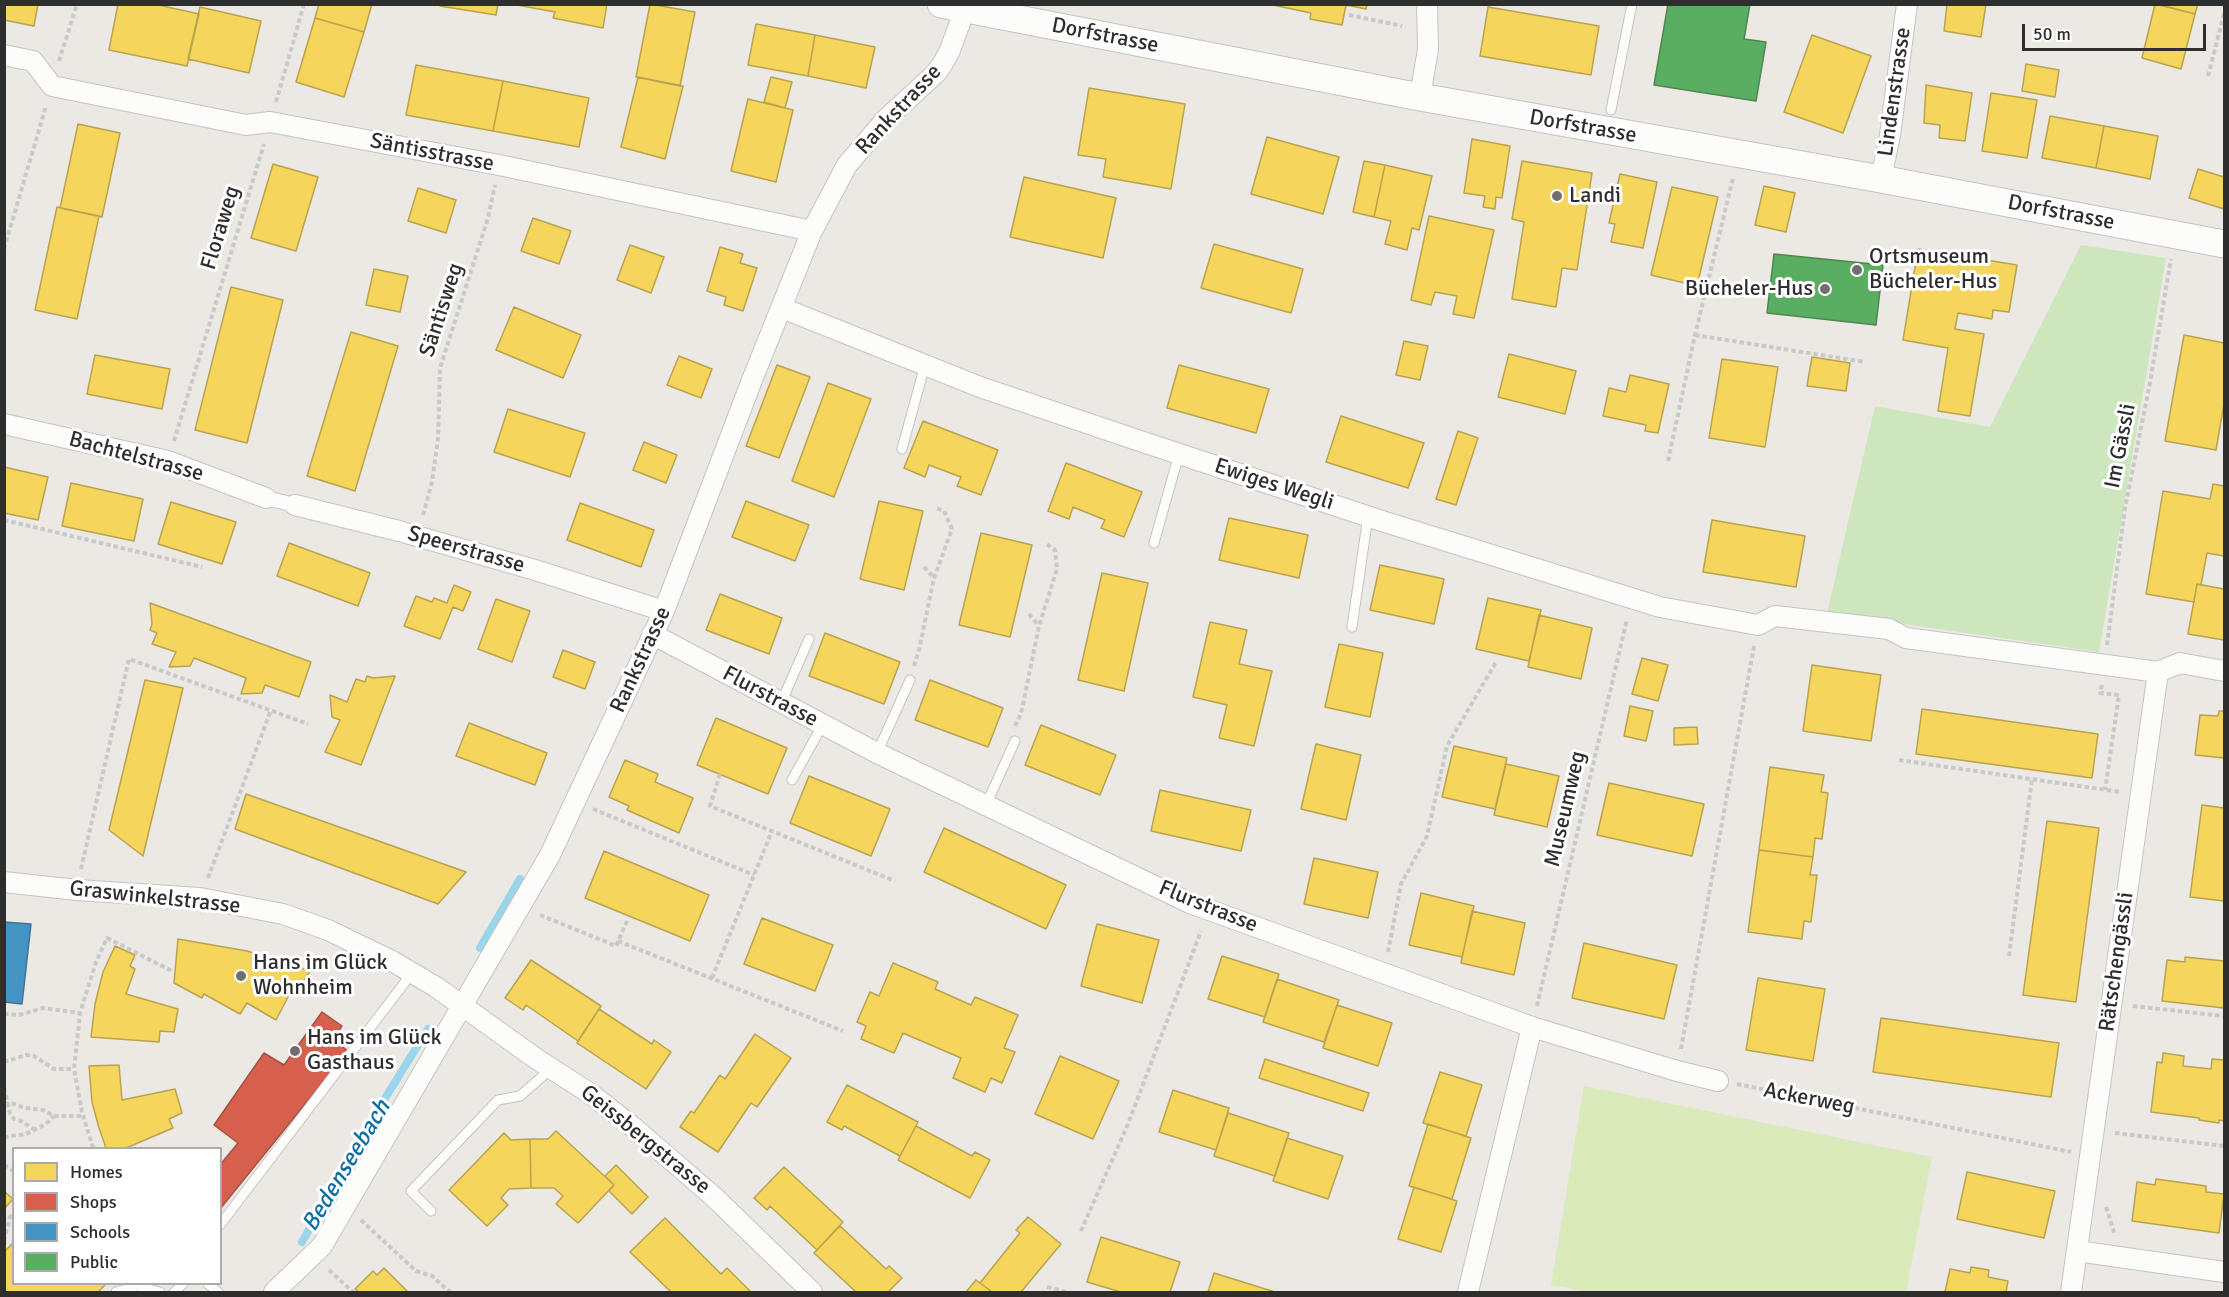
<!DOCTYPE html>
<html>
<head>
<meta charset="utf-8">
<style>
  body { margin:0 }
  #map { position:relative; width:2229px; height:1297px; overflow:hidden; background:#ece8e4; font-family:Signika,sans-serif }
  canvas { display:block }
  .frame { position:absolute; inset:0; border:6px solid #2e2e2e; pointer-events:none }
  .legend { position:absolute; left:12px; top:1147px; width:210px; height:138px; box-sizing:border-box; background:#fff; border:2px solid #ababab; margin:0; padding:8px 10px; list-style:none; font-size:18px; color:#2e2e2e }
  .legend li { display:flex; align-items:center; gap:12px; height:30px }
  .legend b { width:30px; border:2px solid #ababab }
  .scale { position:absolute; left:2022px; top:24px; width:184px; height:27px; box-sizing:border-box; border:3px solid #2e2e2e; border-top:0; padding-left:8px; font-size:18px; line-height:21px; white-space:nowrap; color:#2e2e2e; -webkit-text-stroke:4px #fff; paint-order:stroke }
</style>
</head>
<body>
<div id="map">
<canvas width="2229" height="1297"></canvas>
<div class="frame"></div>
<ul class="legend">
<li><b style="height:16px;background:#f6d55c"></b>Homes</li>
<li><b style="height:16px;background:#d6604d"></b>Shops</li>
<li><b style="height:16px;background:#4393c3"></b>Schools</li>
<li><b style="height:16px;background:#5aae61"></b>Public</li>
</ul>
<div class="scale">50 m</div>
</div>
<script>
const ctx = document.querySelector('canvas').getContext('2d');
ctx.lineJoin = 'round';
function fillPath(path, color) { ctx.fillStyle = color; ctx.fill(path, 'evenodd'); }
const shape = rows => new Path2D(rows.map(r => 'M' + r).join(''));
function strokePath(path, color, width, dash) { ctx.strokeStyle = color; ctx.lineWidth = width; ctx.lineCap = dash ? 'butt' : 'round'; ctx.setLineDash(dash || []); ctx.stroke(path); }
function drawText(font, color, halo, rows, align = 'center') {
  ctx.font = font + ' Signika,sans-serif'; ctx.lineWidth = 6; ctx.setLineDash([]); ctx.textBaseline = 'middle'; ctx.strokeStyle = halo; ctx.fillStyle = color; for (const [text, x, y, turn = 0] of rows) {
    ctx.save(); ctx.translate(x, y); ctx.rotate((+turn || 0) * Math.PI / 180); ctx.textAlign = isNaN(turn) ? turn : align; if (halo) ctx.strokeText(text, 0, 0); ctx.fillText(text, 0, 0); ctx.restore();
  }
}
const green = shape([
  [2081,245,2166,258,2099,652,1827,613,1875,406,1990,427]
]);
const pitch = shape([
  [1584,1086,1932,1157,1906,1292,1589,1292,1551,1285]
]);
const homes = shape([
  [4,4,38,4,34,26,4,20,4,4],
  [118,4,154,4,199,14,187,66,109,50,118,4],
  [319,4,372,4,364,32,315,18,319,4],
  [440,4,498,4,496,15,440,6,440,4],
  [607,4,603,28,553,18,555,12,517,5,607,4],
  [650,4,695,12,680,86,636,77,650,4],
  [1268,4,1367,4,1366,9,1346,5,1342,25,1310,19,1311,13,1268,4],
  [1947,4,1986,4,1981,37,1944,31,1947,4],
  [2155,4,2195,14,2181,69,2142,58,2155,4],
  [2157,4,2198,4,2195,14,2157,4],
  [200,7,261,21,249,73,188,59,200,7],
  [1488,7,1599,26,1591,75,1480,56,1488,7],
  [315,18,364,32,344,97,296,82,315,18],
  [756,24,815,35,808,76,748,65,756,24],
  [815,35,875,47,866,88,808,76,815,35],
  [1812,35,1871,56,1843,133,1784,112,1812,35],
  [2026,64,2059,70,2055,97,2022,91,2026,64],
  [416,65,503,81,493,131,406,115,416,65],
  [638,77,683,86,665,159,621,147,638,77],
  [771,77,792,82,785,108,764,102,771,77],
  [503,81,589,98,579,147,493,131,503,81],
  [1926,85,1972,93,1965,141,1939,138,1940,125,1924,123,1926,85],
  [1089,88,1185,104,1171,189,1103,177,1106,159,1078,155,1089,88],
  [1991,93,2037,100,2027,158,1982,151,1991,93],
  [748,99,793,110,776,182,731,171,748,99],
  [2050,116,2104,126,2096,168,2042,158,2050,116],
  [78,124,120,133,102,217,60,208,78,124],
  [2104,126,2158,136,2150,179,2096,168,2104,126],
  [1267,137,1339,157,1323,214,1251,194,1267,137],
  [1472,139,1510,146,1502,198,1496,197,1495,209,1483,207,1485,196,1464,193,1472,139],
  [1364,161,1385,165,1374,217,1353,212,1364,161],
  [1522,161,1592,173,1577,270,1562,268,1556,307,1512,299,1524,222,1512,219,1522,161],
  [273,164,318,177,296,251,251,238,273,164],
  [1385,165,1432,176,1419,230,1412,228,1407,250,1385,244,1391,221,1374,217,1385,165],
  [2198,169,2224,177,2224,209,2189,198,2198,169],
  [1620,174,1657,182,1643,248,1611,242,1615,224,1609,223,1620,174],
  [1024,177,1116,198,1103,258,1010,237,1024,177],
  [1764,186,1795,193,1786,232,1755,225,1764,186],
  [1672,187,1718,197,1697,286,1651,275,1672,187],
  [418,188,456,200,446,233,408,221,418,188],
  [57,207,99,216,77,319,35,310,57,207],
  [1429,216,1494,230,1474,318,1453,314,1457,296,1435,292,1431,305,1411,300,1429,216],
  [533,218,571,231,559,264,521,251,533,218],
  [1214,244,1303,269,1291,313,1201,288,1214,244],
  [630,245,664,257,651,293,617,280,630,245],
  [720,247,743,254,740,263,757,268,743,311,724,305,726,297,707,291,720,247],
  [1918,249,2017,265,2009,312,1993,310,1992,319,1958,313,1955,329,1984,334,1970,416,1938,411,1948,348,1903,340,1918,249],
  [374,269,408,276,400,312,366,305,374,269],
  [231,287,283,300,247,443,195,430,231,287],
  [514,307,581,335,563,378,496,350,514,307],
  [351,332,398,346,355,491,307,476,351,332],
  [2184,335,2224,343,2224,404,2216,450,2165,441,2184,335],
  [1404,341,1428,346,1420,380,1396,375,1404,341],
  [1509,354,1576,371,1565,414,1498,397,1509,354],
  [95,355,170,369,162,409,87,394,95,355],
  [679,356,712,369,701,398,667,385,679,356],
  [1812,357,1850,363,1846,391,1807,386,1812,357],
  [1722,359,1778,367,1765,447,1709,438,1722,359],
  [777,365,810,377,779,458,746,446,777,365],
  [1179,365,1269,389,1256,433,1167,408,1179,365],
  [1630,375,1669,384,1658,433,1645,431,1646,425,1603,416,1609,388,1626,392,1630,375],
  [828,383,871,399,834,497,792,481,828,383],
  [508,409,585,433,570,477,494,452,508,409],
  [1341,416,1424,443,1408,488,1326,462,1341,416],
  [923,421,998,450,981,495,957,486,961,477,929,465,925,477,904,468,923,421],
  [1458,431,1478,438,1456,505,1436,499,1458,431],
  [644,442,677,455,666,483,633,470,644,442],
  [1066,463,1142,492,1124,537,1101,528,1105,520,1073,507,1069,519,1048,511,1066,463],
  [4,467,48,477,38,520,4,513,4,467],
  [71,483,143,499,134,541,62,526,71,483],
  [2213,484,2224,486,2224,556,2207,553,2201,585,2197,584,2194,602,2146,594,2163,491,2210,499,2213,484],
  [746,501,809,525,795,561,732,537,746,501],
  [879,501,923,511,904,590,860,579,879,501],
  [171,502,236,522,222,564,158,544,171,502],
  [580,503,654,530,641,567,567,540,580,503],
  [1229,518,1308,535,1299,578,1219,560,1229,518],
  [1712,520,1805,536,1796,587,1703,572,1712,520],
  [981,533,1032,545,1010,637,959,625,981,533],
  [289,543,370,573,358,606,277,576,289,543],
  [1380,565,1444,579,1434,624,1370,610,1380,565],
  [1102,573,1148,583,1124,691,1078,680,1102,573],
  [2197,584,2224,589,2224,640,2188,634,2197,584],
  [454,585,471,592,463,611,453,607,440,639,404,626,416,596,432,602,434,598,447,603,454,585],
  [720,594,782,618,769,654,706,630,720,594],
  [1488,598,1541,610,1529,661,1476,649,1488,598],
  [496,599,530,611,512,662,478,649,496,599],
  [150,603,311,662,299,697,265,685,262,693,241,694,246,678,194,658,190,666,169,667,176,652,152,644,157,633,150,630,152,624,150,603],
  [1539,615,1592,628,1581,679,1528,667,1539,615],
  [1210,622,1247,630,1239,664,1272,671,1254,746,1219,738,1227,705,1193,697,1210,622],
  [825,633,900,662,884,704,809,676,825,633],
  [1339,644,1383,653,1370,717,1325,707,1339,644],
  [563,650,595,662,585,689,553,677,563,650],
  [1642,658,1668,665,1658,701,1632,694,1642,658],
  [1812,665,1881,675,1871,741,1803,731,1812,665],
  [367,676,373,678,395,676,361,765,325,752,340,720,332,717,330,695,347,702,356,679,365,682,367,676],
  [145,680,183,688,143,856,109,830,145,680],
  [930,680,1003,708,988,747,915,720,930,680],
  [1630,706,1653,711,1646,741,1624,736,1630,706],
  [1922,709,2098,734,2092,778,1916,754,1922,709],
  [2219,711,2224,711,2224,758,2195,755,2200,715,2218,716,2219,711],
  [716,718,787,748,768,794,697,765,716,718],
  [469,723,547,753,535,785,456,756,469,723],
  [1041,725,1116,755,1100,795,1025,765,1041,725],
  [1697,727,1698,744,1674,745,1674,728,1697,727],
  [1316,744,1361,755,1346,820,1301,809,1316,744],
  [1454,746,1507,758,1495,809,1442,797,1454,746],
  [625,760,658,774,655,782,693,798,679,833,627,810,629,806,609,797,625,760],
  [1506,764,1559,776,1547,827,1494,815,1506,764],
  [1770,767,1824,775,1821,792,1828,793,1822,839,1815,838,1813,857,1759,850,1770,767],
  [809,776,890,809,871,856,790,823,809,776],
  [1609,783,1704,804,1692,856,1597,835,1609,783],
  [1160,790,1251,810,1241,851,1151,831,1160,790],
  [246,794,466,872,438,904,235,829,246,794],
  [2202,805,2224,808,2224,901,2190,897,2202,805],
  [2047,821,2099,828,2076,1002,2023,995,2047,821],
  [944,828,1066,885,1046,929,924,872,944,828],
  [1759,850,1813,857,1810,875,1817,875,1811,922,1804,921,1802,939,1748,932,1759,850],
  [604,851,709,895,690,941,585,898,604,851],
  [1314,858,1378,872,1368,918,1304,904,1314,858],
  [1421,893,1474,906,1462,957,1409,945,1421,893],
  [1472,911,1525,923,1514,975,1461,963,1472,911],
  [762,918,833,945,815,991,744,964,762,918],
  [1097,924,1159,940,1142,1003,1081,986,1097,924],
  [178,939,247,951,310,971,301,985,289,982,282,992,289,995,276,1020,247,1003,240,1014,204,994,202,998,174,983,178,939],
  [1584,943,1677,965,1664,1019,1572,998,1584,943],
  [115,946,135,955,130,966,135,969,126,994,178,1009,174,1032,160,1031,159,1042,91,1037,95,1004,103,972,115,946],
  [1222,956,1279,974,1265,1017,1208,999,1222,956],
  [2185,957,2224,961,2224,1008,2162,1001,2167,960,2185,962,2185,957],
  [531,960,601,1006,578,1041,526,1005,523,1010,505,998,531,960],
  [893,963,938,982,935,989,971,1005,975,997,1018,1015,1004,1048,1015,1052,1002,1083,991,1078,985,1092,953,1078,961,1058,903,1033,894,1053,861,1039,866,1026,857,1022,870,992,879,996,893,963],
  [1758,978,1825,989,1813,1061,1746,1050,1758,978],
  [1277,979,1339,1000,1324,1042,1263,1022,1277,979],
  [1337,1005,1392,1023,1378,1066,1323,1048,1337,1005],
  [599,1009,652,1044,654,1040,671,1052,646,1089,577,1043,599,1009],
  [1881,1018,2059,1043,2051,1097,1873,1072,1881,1018],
  [755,1034,791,1058,757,1107,751,1103,718,1152,680,1127,691,1111,694,1113,720,1075,725,1079,755,1034],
  [2163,1053,2184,1056,2183,1066,2211,1069,2212,1059,2224,1060,2224,1121,2219,1120,2219,1123,2199,1120,2199,1118,2151,1112,2157,1062,2162,1063,2163,1053],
  [1060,1056,1119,1081,1093,1139,1035,1114,1060,1056],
  [1265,1059,1369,1093,1363,1111,1259,1078,1265,1059],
  [119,1065,122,1100,175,1089,182,1113,169,1119,173,1128,126,1148,106,1148,99,1128,92,1102,89,1066,119,1065],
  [1440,1072,1482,1085,1466,1136,1423,1123,1440,1072],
  [847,1085,918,1122,900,1156,844,1126,842,1130,827,1122,847,1085],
  [1173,1090,1229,1108,1216,1150,1159,1132,1173,1090],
  [1228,1113,1289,1133,1275,1176,1214,1156,1228,1113],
  [1428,1124,1471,1138,1452,1199,1409,1186,1428,1124],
  [916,1126,972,1156,975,1152,990,1160,970,1198,898,1160,916,1126],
  [556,1131,614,1185,578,1223,556,1204,563,1196,554,1188,531,1188,530,1139,548,1139,556,1131],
  [504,1133,511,1140,530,1139,531,1188,509,1189,501,1198,508,1205,487,1226,449,1190,504,1133],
  [1287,1138,1343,1156,1328,1199,1273,1181,1287,1138],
  [616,1165,648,1197,632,1214,609,1191,614,1185,605,1176,616,1165],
  [784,1167,843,1222,817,1250,770,1206,767,1210,754,1198,784,1167],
  [1967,1172,2055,1191,2044,1238,1957,1219,1967,1172],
  [2156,1179,2206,1186,2206,1192,2224,1194,2219,1233,2132,1221,2137,1182,2155,1185,2156,1179],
  [1414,1187,1457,1201,1441,1252,1398,1239,1414,1187],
  [4,1191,13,1199,4,1209,4,1191],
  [1028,1217,1061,1244,1021,1292,992,1292,980,1283,1020,1233,1016,1230,1028,1217],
  [665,1218,721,1274,727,1268,751,1292,671,1292,630,1252,665,1218],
  [840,1226,886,1269,889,1266,902,1278,888,1292,856,1292,814,1253,840,1226],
  [1101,1237,1180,1262,1170,1292,1121,1292,1087,1282,1101,1237],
  [14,1242,14,1284,106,1284,98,1292,4,1292,4,1252,14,1242],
  [1971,1267,1989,1270,1988,1277,2008,1281,2006,1292,1945,1292,1950,1269,1970,1273,1971,1267],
  [384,1268,407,1291,406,1292,359,1292,355,1289,373,1271,377,1275,384,1268],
  [1214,1273,1275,1292,1208,1292,1214,1273],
  [976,1280,992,1292,966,1292,976,1280]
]);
const shops = shape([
  [322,1012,342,1026,334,1040,348,1051,220,1209,220,1165,238,1143,214,1125,264,1053,284,1065,322,1012]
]);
const schools = shape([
  [4,922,31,924,22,1004,4,1002,4,922]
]);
const public = shape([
  [1668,4,1750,4,1744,39,1766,42,1756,101,1654,85,1668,4],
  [1774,254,1883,265,1876,325,1767,313,1774,254]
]);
const stream = shape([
  [480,948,520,879],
  [302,1242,371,1121,428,1029]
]);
const path = shape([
  [1349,15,1402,26],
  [59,61,77,4],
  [2208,76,2224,14],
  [276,102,304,4],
  [4,249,46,106],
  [1695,335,1865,362],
  [174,441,264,144],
  [1668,461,1695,335,1733,178],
  [423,515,432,482,438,439,440,368,488,218,495,185],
  [4,520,202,567],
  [924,567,934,578],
  [1029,614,1038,625],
  [2107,645,2125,508,2149,388,2171,259],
  [914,666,919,650,934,578,952,529,944,511,936,508],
  [2102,685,2100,693,2119,695,2105,790],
  [1015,726,1021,714,1039,626,1057,569,1055,550,1045,543],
  [1899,760,2121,792],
  [720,774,710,806,895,881],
  [593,809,754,875],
  [81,869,129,659,308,724],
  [208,878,271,710],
  [540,915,616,946,627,921],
  [618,941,843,1031],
  [1388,952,1401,884,1427,836,1447,746,1496,662],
  [2009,956,2032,779],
  [712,978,772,831],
  [1537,1006,1627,619],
  [2133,1006,2224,1016],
  [4,1014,19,1015,43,1008,80,1013],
  [1681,1049,1754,646],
  [4,1062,26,1055,34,1056,54,1069,74,1069],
  [1737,1084,2071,1152],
  [4,1088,10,1113,14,1119,21,1121,35,1130],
  [4,1103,14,1104,25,1108,43,1110,54,1116,83,1116],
  [2115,1133,2224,1146],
  [4,1137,26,1134,46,1124,54,1116],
  [93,1148,82,1112,74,1069,80,1013,96,962,107,938,172,971],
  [4,1165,14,1171],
  [2106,1207,2115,1235],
  [361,1220,416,1271,432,1276,450,1292],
  [1081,1231,1128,1124,1201,931],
  [4,1241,10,1217,14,1214],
  [329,1270,353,1292],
  [1047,1287,1066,1292]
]);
const service = shape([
  [1611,110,1632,4],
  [902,449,925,365],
  [1154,543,1179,454],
  [1352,627,1368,516],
  [781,703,809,639],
  [877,753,910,680],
  [792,780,823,724],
  [986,805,1015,741],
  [431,1211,411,1191,498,1100,520,1096,552,1068],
  [220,1225,412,973],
  [208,1284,218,1292],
  [116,1292,137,1286,160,1292],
  [174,1292,183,1284]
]);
const pedestrian = shape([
  [266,498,295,505]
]);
const minor = shape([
  [4,55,33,61,52,86,246,125,270,122,499,165,812,231],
  [1420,97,1428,49,1427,4],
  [1881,179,1890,135,1907,4],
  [782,308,980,387,1140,441,1385,522,1660,607,1758,625,1775,616,1889,629,1906,638,2158,672,2180,663,2224,671],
  [4,424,168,461,266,498],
  [295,505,399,531,535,570,664,611],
  [652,634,877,753,1190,903,1532,1027,1677,1071,1718,1081],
  [4,882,77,890,200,898,283,914,328,930,392,961,436,987,538,1060,591,1094,633,1127,714,1197,812,1292],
  [2077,1251,2224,1272],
  [274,1292,322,1246,550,855,664,611,752,380,812,231,847,165,887,118,935,74,942,65,950,50,965,9],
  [1468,1292,1532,1027],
  [2071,1292,2158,672]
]);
const secondary = shape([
  [941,4,1420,97,1881,179,2224,244]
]);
const markers = [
  [1557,196,6,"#706f6e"],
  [1857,270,6,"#706f6e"],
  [1825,289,6,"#706f6e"],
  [241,976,6,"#706f6e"],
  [295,1051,6,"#706f6e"]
];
const streetNames = [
  ["Dorfstrasse",1105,36,11],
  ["Lindenstrasse",1895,92,-82],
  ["Rankstrasse",899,110,-47],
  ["Dorfstrasse",1583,127,10],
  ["Säntisstrasse",432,153,11],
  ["Dorfstrasse",2061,213,11],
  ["Floraweg",221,228,-73],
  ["Säntisweg",442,310,-72],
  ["Im Gässli",2121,446,-79],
  ["Bachtelstrasse",136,457,15],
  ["Ewiges Wegli",1274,485,18],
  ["Speerstrasse",466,550,16],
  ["Rankstrasse",641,660,-65],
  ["Flurstrasse",770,697,28],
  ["Museumweg",1566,809,-77],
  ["Graswinkelstrasse",155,898,6],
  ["Flurstrasse",1208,907,22],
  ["Rätschengässli",2117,962,-82],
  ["Ackerweg",1809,1099,11],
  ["Geissbergstrasse",645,1140,39]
];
const poiNames = [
  ["Landi",1569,196],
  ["Ortsmuseum",1869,257],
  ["Bücheler-Hus",1869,282],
  ["Bücheler-Hus",1813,289,"right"],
  ["Hans im Glück",253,963],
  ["Wohnheim",253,988],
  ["Hans im Glück",307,1038],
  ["Gasthaus",307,1063]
];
const waterNames = [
  ["Bedenseebach",347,1166,-59]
];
fillPath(green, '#cee6be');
fillPath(pitch, '#d9eabb');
fillPath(homes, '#f6d55c');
strokePath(homes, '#baa34e', 1.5);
fillPath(shops, '#d6604d');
strokePath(shops, '#a45144', 1.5);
fillPath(schools, '#4393c3');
strokePath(schools, '#3d7596', 1.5);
fillPath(public, '#5aae61');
strokePath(public, '#4d8852', 1.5);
strokePath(stream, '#99d6ec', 8);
strokePath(service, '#c5c4c5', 11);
strokePath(pedestrian, '#c5c4c5', 16);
strokePath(minor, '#c5c4c5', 22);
strokePath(secondary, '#c5c4c5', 29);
strokePath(path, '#c9c9c8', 4, [4.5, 3]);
strokePath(service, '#fcfcfb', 9);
strokePath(pedestrian, '#fcfcfb', 14);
strokePath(minor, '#fcfcfb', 20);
strokePath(secondary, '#fcfcfb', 27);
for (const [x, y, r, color] of markers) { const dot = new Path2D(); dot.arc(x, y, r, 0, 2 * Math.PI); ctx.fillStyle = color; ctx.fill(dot); strokePath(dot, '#fff', 2); }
drawText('22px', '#2e2e2e', '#fff', streetNames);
drawText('22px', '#2e2e2e', '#fff', poiNames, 'left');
drawText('italic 24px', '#0d6fa3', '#fff', waterNames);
</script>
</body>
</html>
